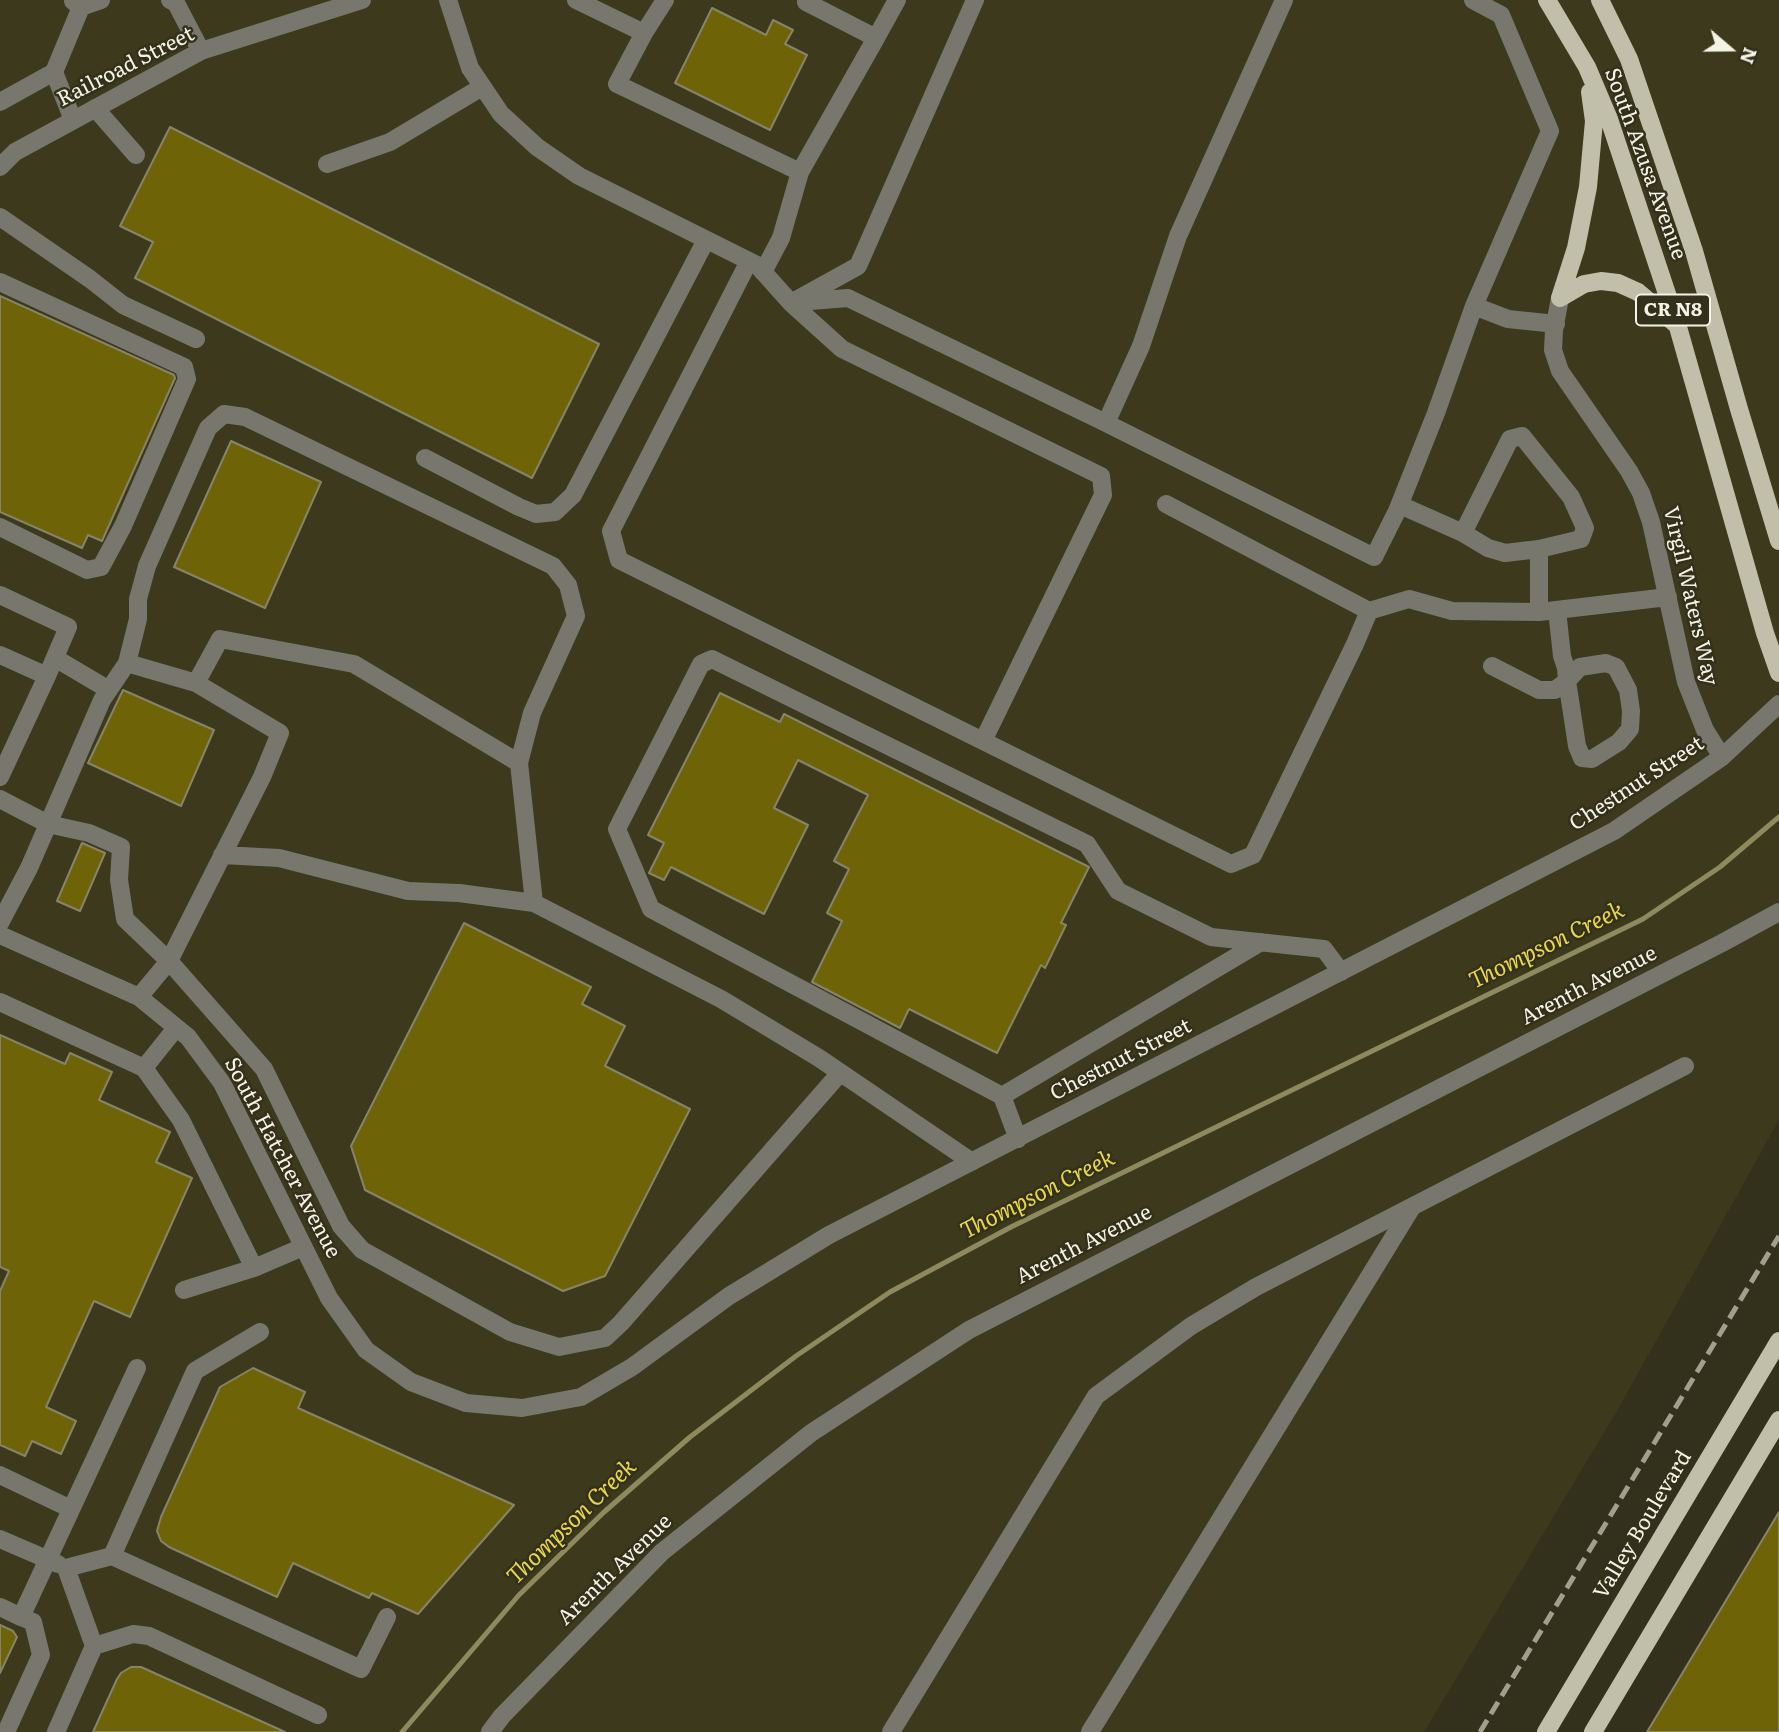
<!DOCTYPE html>
<html>
<head>
<meta charset="utf-8">
<style>
  body { margin:0 }
  #map { position:relative; width:1779px; height:1732px; overflow:hidden; background:#33301b; font-family:Literata,serif }
  canvas { display:block }
  .north { position:absolute; left:1695px; top:14px; width:70px; height:70px; -webkit-text-stroke:5px #33301b; paint-order:stroke; rotate:110deg; font-size:19px; font-weight:700; line-height:28px; text-align:center; color:#f5f3e6 }
  .north::after { content:''; display:block; margin:auto; width:24px; height:32px; background:#f5f3e6; clip-path:polygon(50% 0,100% 100%,50% 72%,0 100%) }
</style>
</head>
<body>
<div id="map">
<canvas width="1779" height="1732"></canvas>
<div class="north">N</div>
</div>
<script>
const ctx = document.querySelector('canvas').getContext('2d');
ctx.lineJoin = 'round';
function fillPath(path, color) { ctx.fillStyle = color; ctx.fill(path, 'evenodd'); }
const shape = rows => new Path2D(rows.map(r => 'M' + r).join(''));
function strokePath(path, color, width, dash) { ctx.strokeStyle = color; ctx.lineWidth = width; ctx.lineCap = dash ? 'butt' : 'round'; ctx.setLineDash(dash || []); ctx.stroke(path); }
function drawText(font, color, halo, rows, align = 'center') {
  ctx.font = font + ' Literata,serif'; ctx.lineWidth = 5; ctx.setLineDash([]); ctx.textBaseline = 'middle'; ctx.strokeStyle = halo; ctx.fillStyle = color; for (const [text, x, y, turn = 0] of rows) {
    ctx.save(); ctx.translate(x, y); ctx.rotate((+turn || 0) * Math.PI / 180); ctx.textAlign = isNaN(turn) ? turn : align; if (halo) ctx.strokeText(text, 0, 0); ctx.fillText(text, 0, 0); ctx.restore();
  }
}
const built = shape([
  [0,0,1779,0,1779,1120,1617,1411,1424,1732,0,1732]
]);
const stream = shape([
  [402,1732,519,1595,603,1513,690,1437,796,1356,890,1292,1011,1227,1643,919,1720,867,1779,817]
]);
const building = shape([
  [712,8,766,35,773,20,793,30,785,44,807,55,770,130,675,83,712,8],
  [170,127,599,344,532,478,135,278,153,242,120,226,170,127],
  [0,296,174,375,175,378,102,541,88,535,82,548,0,512,0,296],
  [231,441,321,482,265,608,174,567,231,441],
  [123,690,214,730,181,806,88,763,123,690],
  [720,693,780,722,784,714,1089,867,1061,923,1066,925,1045,968,1041,965,997,1053,909,1009,900,1028,812,982,842,921,827,913,849,869,834,861,868,795,798,760,774,808,808,825,764,914,671,867,664,880,649,873,664,843,648,835,720,693],
  [82,843,105,853,80,911,57,901,82,843],
  [464,923,591,987,582,1004,625,1026,605,1066,690,1109,605,1276,563,1291,365,1190,351,1146,464,923],
  [0,1035,65,1064,70,1053,112,1072,99,1100,170,1132,156,1162,192,1178,130,1317,94,1301,46,1407,76,1421,61,1454,32,1441,25,1456,0,1445,0,1291,9,1271,0,1267,0,1035],
  [253,1368,305,1392,298,1408,514,1505,418,1614,372,1593,369,1598,293,1563,277,1597,169,1547,161,1541,157,1531,161,1517,220,1387,253,1368],
  [1779,1512,1779,1732,1647,1732,1779,1512],
  [0,1625,13,1631,17,1637,0,1673,0,1625],
  [131,1667,141,1667,285,1732,93,1732,117,1679,121,1673,131,1667]
]);
const minor = shape([
  [170,0,176,3,201,51],
  [448,0,470,68,501,114,537,147,579,176,757,265,791,303,842,349,1101,476,1103,495,983,741,1231,864,1253,855,1355,644,1369,611,1409,599,1452,611,1539,612],
  [576,0,644,33,665,0],
  [1284,0,1178,236,1141,346,1106,423,1374,557,1400,505,1463,533,1510,439,1522,436,1571,497,1585,528,1581,539,1539,549,1539,612,1668,597],
  [1473,0,1501,15,1550,131,1474,306,1508,319,1556,324],
  [73,1,81,7,101,0],
  [806,2,876,38,897,0],
  [644,33,617,84,800,172,876,38],
  [0,102,54,72],
  [95,108,136,155],
  [73,120,54,72,81,7],
  [327,164,390,142,482,87],
  [0,167,15,152,201,51,362,0],
  [0,217,90,279,123,305,196,339],
  [749,261,611,531,619,560,983,741],
  [763,272,781,238,800,172],
  [0,282,184,367,187,379,123,526,101,567,87,570,0,527],
  [1560,298,1554,330,1553,350,1560,371,1629,471,1641,493,1651,522,1686,682,1705,730,1722,757],
  [798,302,848,298,1106,423],
  [791,303,858,266,975,0],
  [425,458,519,507,536,514,555,512,573,495,706,240],
  [1166,504,1369,611],
  [1397,511,1436,413,1474,306],
  [1463,533,1488,548,1505,553,1539,549],
  [0,595,68,627,47,676],
  [0,655,47,676,0,777],
  [55,658,109,690],
  [127,663,138,619,138,599,147,566,208,428,224,414,245,417,553,566,568,585,576,616,532,713,519,763],
  [1492,666,1539,690,1555,690,1567,681,1580,667,1606,663,1616,667,1628,690,1631,711,1630,729,1619,742,1592,759,1582,758,1577,746,1572,713,1567,681,1566,668,1562,656,1557,610],
  [0,799,48,824,89,833,121,847,119,880,125,919,169,961,264,1069,341,1226,362,1250,510,1332,559,1347,605,1338,621,1323,840,1073],
  [222,855,279,858,408,891,459,893,534,903,721,999,819,1058,972,1162],
  [0,923,29,868,102,700,127,663,196,683],
  [0,935,139,997,188,1037,222,1083,329,1298,366,1350,411,1382,466,1403,522,1408,581,1397,632,1367,729,1296,829,1235,1614,831,1722,757,1779,704],
  [139,997,169,961,262,777,280,733,196,683,220,639,354,664,519,763,534,903],
  [0,1002,144,1068,181,1120,254,1268,184,1290],
  [144,1068,176,1028],
  [1002,1096,1261,942],
  [1018,1139,1002,1096,651,909,617,829,701,664,712,659,1087,844,1118,891,1211,937,1324,949,1341,972],
  [254,1268,303,1247],
  [0,1475,71,1509],
  [0,1539,58,1564],
  [112,1556,195,1371,260,1332],
  [66,1568,112,1556,361,1669,387,1617],
  [0,1607,21,1617],
  [94,1646,133,1634,149,1636,318,1715],
  [6,1732,41,1655,33,1622,21,1617,137,1368],
  [56,1732,94,1646,66,1568],
  [490,1732,502,1716,662,1552,811,1433,969,1330,1722,943,1779,912],
  [891,1732,1096,1396,1191,1326,1256,1287,1685,1066],
  [1090,1732,1412,1207]
]);
const major = shape([
  [1547,0,1587,67,1609,119,1678,327,1765,633,1779,673],
  [1600,0,1629,59,1694,251,1739,409,1779,541],
  [1560,298,1576,248,1588,187,1594,121,1590,92],
  [1560,298,1584,284,1601,281,1618,283,1638,292,1678,326],
  [1546,1732,1779,1341],
  [1593,1732,1779,1420]
]);
const rail = shape([
  [1480,1732,1779,1236]
]);
const shields = [
  [1673,310,74]
];
const shieldNames = [
  ["CR N8",1673,310]
];
const streetNames = [
  ["Railroad Street",126,67,-27],
  ["South Azusa Avenue",1645,164,70],
  ["Virgil Waters Way",1690,596,77],
  ["Chestnut Street",1637,784,-33],
  ["Arenth Avenue",1589,986,-27],
  ["Chestnut Street",1121,1060,-27],
  ["South Hatcher Avenue",282,1158,62],
  ["Arenth Avenue",1084,1245,-27],
  ["Valley Boulevard",1643,1525,-59],
  ["Arenth Avenue",615,1570,-44]
];
const waterNames = [
  ["Thompson Creek",1547,946,-26],
  ["Thompson Creek",1038,1195,-27],
  ["Thompson Creek",572,1522,-44]
];
fillPath(built, '#3d391c');
strokePath(stream, '#8f895e', 5);
fillPath(building, '#6e6407');
strokePath(building, '#86846b', 2);
strokePath(minor, '#78776d', 18);
strokePath(major, '#c1bfa9', 18);
strokePath(rail, '#a29f8f', 5, [14, 7]);
for (const [x, y, w] of shields) { const box = new Path2D(); box.roundRect(x - w / 2, y - 15.5, w, 31, 5); ctx.fillStyle = '#33301b'; ctx.fill(box); strokePath(box, '#f5f3e6', 2); }
drawText('bold 19px', '#f5f3e6', null, shieldNames);
drawText('21px', '#f5f3e6', '#33301b', streetNames);
drawText('italic 23px', '#e9d749', '#33301b', waterNames);
</script>
</body>
</html>
